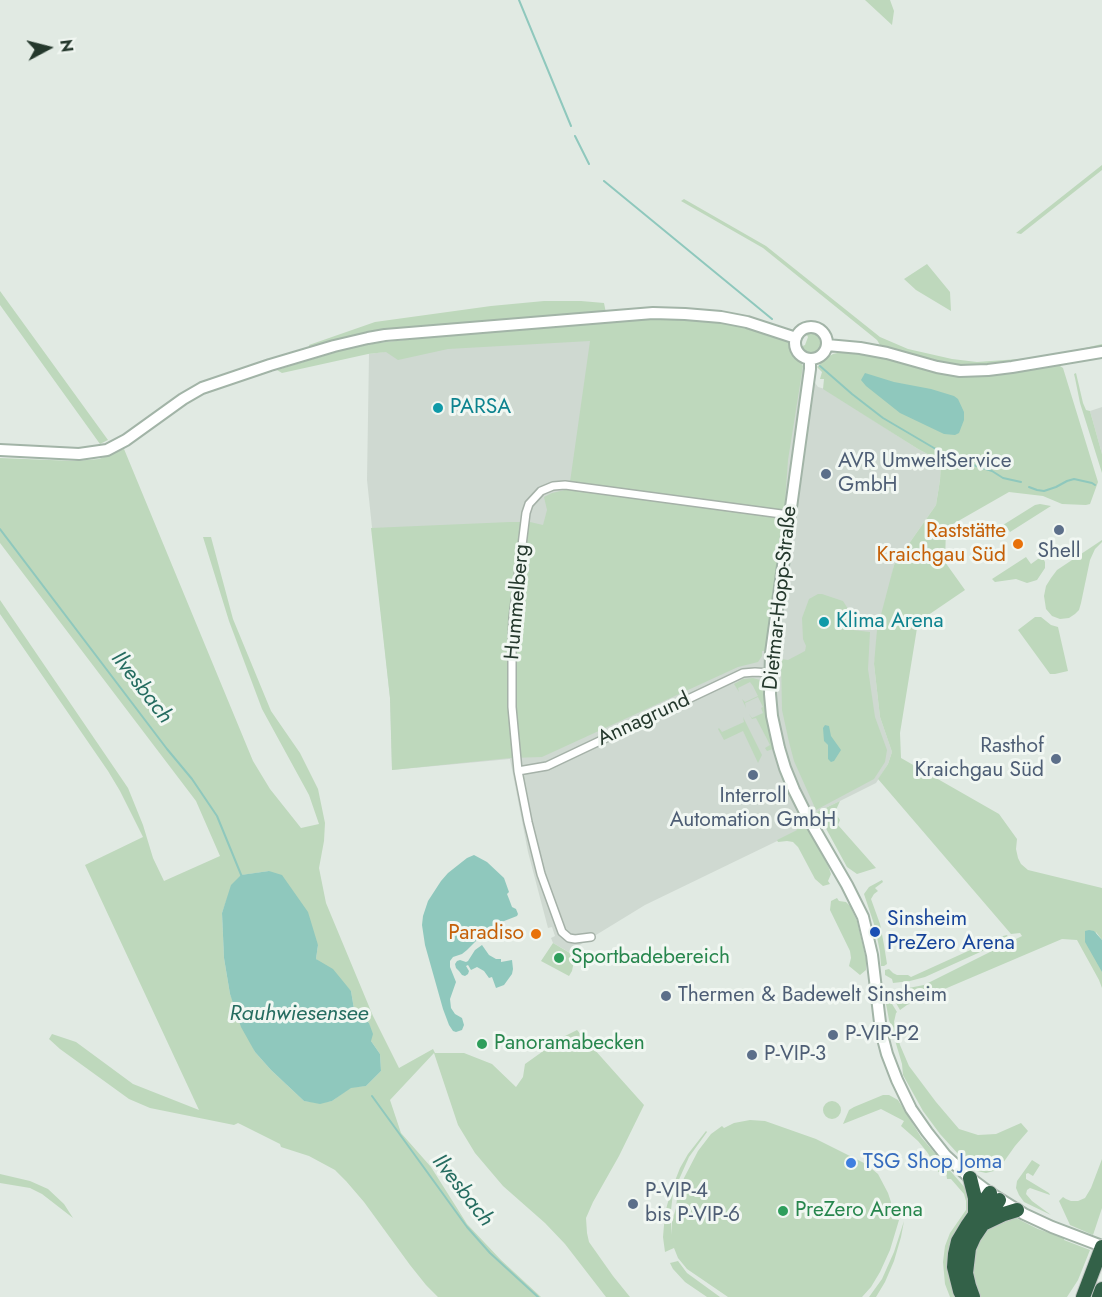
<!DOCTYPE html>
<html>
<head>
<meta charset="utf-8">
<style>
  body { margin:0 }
  #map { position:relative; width:1102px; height:1297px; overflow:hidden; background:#e1eae3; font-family:Jost,sans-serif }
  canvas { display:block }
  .north { position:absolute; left:18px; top:18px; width:60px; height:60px; -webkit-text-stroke:4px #f1f7f2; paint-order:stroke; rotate:83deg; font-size:16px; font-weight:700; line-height:24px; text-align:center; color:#24382c }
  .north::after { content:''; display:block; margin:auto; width:21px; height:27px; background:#24382c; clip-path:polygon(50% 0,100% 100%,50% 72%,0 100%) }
</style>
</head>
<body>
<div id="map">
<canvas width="1102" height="1297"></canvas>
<div class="north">N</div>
</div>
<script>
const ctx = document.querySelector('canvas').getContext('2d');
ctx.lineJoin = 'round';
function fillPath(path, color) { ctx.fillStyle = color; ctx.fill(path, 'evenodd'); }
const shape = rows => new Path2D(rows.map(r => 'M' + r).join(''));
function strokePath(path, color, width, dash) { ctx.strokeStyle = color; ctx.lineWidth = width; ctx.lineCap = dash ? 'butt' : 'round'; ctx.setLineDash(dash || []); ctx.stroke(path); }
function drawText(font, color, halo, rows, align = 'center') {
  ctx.font = font + ' Jost,sans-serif'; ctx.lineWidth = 6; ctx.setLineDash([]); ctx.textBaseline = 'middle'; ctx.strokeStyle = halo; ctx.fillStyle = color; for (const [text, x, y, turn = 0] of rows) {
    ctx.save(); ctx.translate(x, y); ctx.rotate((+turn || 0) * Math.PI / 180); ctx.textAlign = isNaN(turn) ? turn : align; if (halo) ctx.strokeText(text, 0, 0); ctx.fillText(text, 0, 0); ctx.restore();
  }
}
const built = shape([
  [592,324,759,354,803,366,818,387,825,389,918,449,941,461,940,480,936,505,894,565,874,664,880,717,892,752,888,764,876,783,840,801,817,812,814,817,804,828,645,905,578,946,574,955,553,943,551,938,555,936,552,927,548,928,528,852,510,759,392,770,390,698,367,480,369,354],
  [1102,407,1102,454,1090,411]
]);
const green = shape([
  [865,0,890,0,894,11,892,25],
  [1102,165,1102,170,1021,234,1016,233],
  [684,199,766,246,880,337,908,349,952,359,977,362,1019,359,1059,354,1102,344,1102,349,1011,365,950,367,883,350,877,340,763,248,681,201],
  [927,264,950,292,951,311,916,290,904,279],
  [0,291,108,440,100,444,0,305],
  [544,301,581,301,604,303,606,313,515,319,378,333,310,350,309,345,375,322,491,306],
  [678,317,717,320,759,330,788,341,803,366,788,460,783,531,767,651,762,651,762,656,758,662,738,667,542,757,510,758,392,770,390,698,371,528,510,522,530,522,543,525,547,510,544,497,552,493,569,489,590,341,448,349,398,360,386,352,368,354,282,373,277,370,346,349,377,343,563,323,636,318],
  [814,330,821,335,824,344,820,352,815,355,809,355,803,352,800,347,805,345,808,337,805,332],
  [841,352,869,353,940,371,1057,364,1063,368,1098,482,1090,504,1086,505,1062,504,1043,496,1009,492,946,528,945,562,965,590,918,622,900,733,901,758,999,814,1017,839,1016,849,1018,858,1021,864,1028,870,1102,888,1102,940,1096,932,1102,972,1102,988,1099,980,1077,940,1062,939,907,1005,900,1010,892,996,893,991,924,985,1022,936,1020,933,1011,934,878,779,888,764,892,752,880,717,874,664,877,630,894,565,936,505,940,480,941,461,918,449,823,389,824,379,820,379,822,372,817,367,826,358,833,354],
  [1076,373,1083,403,1086,410,1090,411,1102,454,1102,473,1080,403,1075,378,1074,374],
  [124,449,253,761,270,789,301,828,319,824,309,795,262,709,229,621,203,537,211,537,233,619,271,711,300,753,318,789,325,823,324,841,319,868,326,903,373,1016,399,1068,433,1049,435,1053,464,1053,492,1064,516,1087,523,1077,525,1064,563,1037,577,1030,644,1105,619,1156,593,1202,586,1218,587,1233,589,1242,613,1276,630,1297,606,1297,565,1244,545,1223,503,1186,475,1153,458,1125,434,1053,390,1100,401,1133,431,1167,467,1224,501,1260,541,1297,438,1297,426,1285,410,1265,364,1202,346,1181,335,1170,309,1156,281,1147,280,1144,238,1123,234,1125,150,1108,129,1099,60,1049,49,1039,52,1034,76,1042,133,1084,199,1110,85,865,143,837,120,791,108,771,0,614,0,600,128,788,143,825,153,858,164,881,220,856,196,801,0,543,0,458,75,461,99,459],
  [269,871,318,945,316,959,351,991,354,1009,369,1023,371,1041,380,1054,381,1071,366,1086,351,1087,332,1101,320,1103,304,1101,271,1070,255,1052,230,994,224,958,222,913,232,885,242,875],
  [1040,504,1051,506,1010,532,1007,528,998,534,995,533,995,530,1035,505],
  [1102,540,1102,542,1095,549,1090,560,1081,603,1079,610,1075,614,1069,618,1060,619,1052,616,1046,609,1044,596,1046,586,1051,578,1057,570],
  [1042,556,1045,562,1045,568,1037,580,1027,583,1016,579,995,582,992,579,1026,557,1031,564],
  [818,594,822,594,843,601,848,609,848,613,846,621,845,629,870,632,868,669,875,717,887,750,885,762,874,779,816,810,794,761,789,742,782,710,781,659,788,660,805,651,806,646,803,639,802,618,809,599],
  [1035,617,1041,617,1051,625,1058,627,1068,671,1055,674,1050,674,1018,630],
  [753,678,760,680,763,688,767,722,773,749,767,751,765,748,770,745,767,739,756,718,752,719,749,714,752,718,763,713,761,708,763,707,758,697,745,703,746,708,742,699,745,702,758,696,753,686,750,682,738,688,739,692,734,684,743,679],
  [743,717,762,755,758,763,743,731,724,740,718,729,719,728,722,732,744,722],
  [840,801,836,810,836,814,840,820,838,825,876,868,857,874,847,867,817,812],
  [795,825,805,826,809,830,829,868,831,874,828,881,830,884,823,886,815,879,798,847,793,842,787,841,778,842,777,840,797,830],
  [882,880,883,882,875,888,878,891,874,894,871,899,880,924,884,945,887,964,884,966,881,966,880,952,875,927,864,894,869,887],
  [837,898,839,901,846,902,850,906,857,921,866,959,866,970,860,975,849,966,851,958,850,951,830,910,831,901],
  [1007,935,1009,939,925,977,910,981,893,983,892,979,885,975,885,970,889,969,893,973,897,975,908,975,911,977,999,937],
  [553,943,575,956,572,971,569,976,541,961],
  [889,999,897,1012,896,1013,894,1022,900,1045,909,1066,936,1102,959,1129,978,1135,996,1134,1021,1123,1028,1131,1015,1146,998,1170,986,1173,977,1171,969,1166,940,1134,923,1111,903,1075,902,1064,889,1020,886,1004],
  [883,1095,889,1095,898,1100,921,1137,966,1189,970,1201,958,1297,950,1297,945,1284,943,1262,945,1246,950,1233,966,1210,966,1201,964,1194,951,1179,947,1179,946,1172,942,1171,938,1172,938,1169,927,1152,918,1141,901,1126,904,1121,881,1109,843,1124,849,1110,854,1107],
  '823 1110a9 9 0 1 1 18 0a9 9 0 1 1-18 0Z',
  [750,1120,765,1121,816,1139,866,1164,878,1174,888,1193,891,1202,892,1219,899,1220,890,1250,880,1272,871,1287,862,1297,728,1297,687,1269,678,1258,674,1248,665,1252,663,1237,665,1213,671,1191,680,1168,688,1154,706,1131,707,1132,689,1157,673,1193,671,1210,671,1235,672,1222,676,1208,677,1198,684,1178,698,1151,711,1134,722,1126,724,1128,734,1123],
  [1102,1159,1102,1208,1093,1235,1070,1225,1059,1201,1063,1197,1066,1199,1071,1201,1078,1201,1085,1198,1091,1188],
  [1032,1160,1040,1165,1033,1176,1028,1173,1026,1174,1026,1179,1049,1193,1050,1195,1030,1188,1027,1190,1026,1194,1032,1201,1051,1215,1024,1202,1019,1195,1016,1188,1017,1181],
  [0,1174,30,1181,48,1189,64,1204,73,1218,42,1194,30,1188,0,1183],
  [1012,1216,1038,1229,1064,1238,1064,1240,1090,1250,1078,1280,1067,1297,978,1297,974,1289,973,1270,976,1250,979,1241,989,1226],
  [904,1221,901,1237,894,1261,885,1282,876,1297,869,1297,882,1279,894,1252],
  [678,1261,687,1273,720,1297,707,1297,685,1282,673,1269,670,1263]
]);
const water = shape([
  [865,373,894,382,931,389,954,396,958,399,964,412,964,420,959,433,955,435,944,434,900,413,866,386,861,380],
  [825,725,829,726,831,736,841,750,834,761,831,762,828,759,828,745,824,741,823,728],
  [474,855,487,862,504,878,509,892,507,894,509,899,512,907,516,909,518,914,517,916,499,923,485,932,467,950,462,954,453,957,450,961,450,967,456,982,450,999,451,1008,455,1014,462,1018,464,1025,462,1030,456,1032,453,1031,449,1025,443,1009,425,945,422,925,423,916,428,901,441,881,448,873,467,858],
  [269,871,282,875,308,912,318,945,316,959,333,969,351,991,354,1009,369,1023,373,1034,371,1041,380,1054,381,1071,366,1086,351,1088,332,1101,320,1104,304,1101,271,1070,255,1052,241,1027,230,994,224,958,222,913,231,885,241,875],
  [1089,930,1094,931,1102,940,1102,972,1085,942,1085,931],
  [482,945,489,955,496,959,501,959,501,962,512,960,513,969,512,974,504,985,496,988,492,977,489,978,484,971,477,967,471,970,468,965,466,966,469,971,468,974,465,976,462,975,459,971,456,968,455,964,457,961,460,960,466,962,468,961,475,950]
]);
const stream = shape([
  [519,0,571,126],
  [575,136,589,164],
  [604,181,772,319],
  [820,366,852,394,883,418,951,458,992,471,1003,478,1021,482],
  [1029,487,1037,490,1044,491,1056,487,1067,481,1074,479,1092,483,1095,485],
  [0,529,167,749,192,779,217,816,242,877],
  [372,1096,467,1227,490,1253,538,1297]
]);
const street = shape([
  [518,771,547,766,743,673,755,672,770,673],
  [591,937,575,939,569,938,562,932,541,874,528,822,518,771,512,707,512,646,513,618,526,513,529,504,541,491,553,486,565,485,789,515]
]);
const secondary = shape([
  '795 343a16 16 0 1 1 32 0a16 16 0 1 1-32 0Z',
  [827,345,860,348,887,353,937,367,960,371,988,370,1012,367,1102,352],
  [810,359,810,369,771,653,770,694,772,716,779,748,785,768,794,790,807,816,847,885,863,917,872,955,881,1031,887,1054,897,1080,911,1109,927,1132,946,1156,970,1178,990,1193,1024,1214,1052,1227,1102,1246],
  [0,450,79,454,107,450,126,440,183,399,202,388,270,365,334,346,368,338,385,335,653,313,685,314,721,317,747,322,796,338]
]);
const highway = shape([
  [970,1178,975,1198,975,1214],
  [983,1224,1004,1214,1017,1210],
  [963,1297,960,1291,954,1267,955,1254,958,1241,967,1226,990,1193],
  [973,1297,969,1286,966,1273,969,1248,974,1237,999,1200],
  [1083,1297,1102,1247],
  [1099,1297,1102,1289]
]);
const markers = [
  [438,408,6,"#0f9aa8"],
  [826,474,6,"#5c6f8a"],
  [1059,530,6,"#5c6f8a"],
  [1018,544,6,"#e8710a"],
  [824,622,6,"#0f9aa8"],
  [1056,759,6,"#5c6f8a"],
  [753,775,6,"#5c6f8a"],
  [875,932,6,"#1a4fb4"],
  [536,934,6,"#e8710a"],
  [559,958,6,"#2e9e5b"],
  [666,996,6,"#5c6f8a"],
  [833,1035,6,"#5c6f8a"],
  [482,1044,6,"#2e9e5b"],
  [752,1055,6,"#5c6f8a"],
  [851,1163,6,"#3f7fe0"],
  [633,1204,6,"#5c6f8a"],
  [783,1211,6,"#2e9e5b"]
];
const cultureNames = [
  ["PARSA",450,408],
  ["Klima Arena",836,622]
];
const serviceNames = [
  ["AVR UmweltService",838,462],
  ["GmbH",838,486],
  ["Shell",1059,552,"center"],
  ["Rasthof",1044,747,"right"],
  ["Kraichgau Süd",1044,771,"right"],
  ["Interroll",753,797,"center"],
  ["Automation GmbH",753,821,"center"],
  ["Thermen & Badewelt Sinsheim",678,996],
  ["P-VIP-P2",845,1035],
  ["P-VIP-3",764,1055],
  ["P-VIP-4",645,1192],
  ["bis P-VIP-6",645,1216]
];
const foodNames = [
  ["Raststätte",1006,532],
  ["Kraichgau Süd",1006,556],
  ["Paradiso",524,934]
];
const streetNames = [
  ["Dietmar-Hopp-Straße",781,598,-84],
  ["Hummelberg",518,602,-85],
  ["Annagrund",644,720,-25]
];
const transitNames = [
  ["Sinsheim",887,920],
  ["PreZero Arena",887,944]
];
const leisureNames = [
  ["Sportbadebereich",571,958],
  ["Panoramabecken",494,1044],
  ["PreZero Arena",795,1211]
];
const shopNames = [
  ["TSG Shop Joma",863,1163]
];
const waterNames = [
  ["Ilvesbach",141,688,52],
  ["Rauhwiesensee",299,1015],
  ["Ilvesbach",462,1191,52]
];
fillPath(built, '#cfd9d1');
fillPath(green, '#bed8bc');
fillPath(water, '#8fc8bd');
strokePath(stream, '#8fc8bd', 2);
strokePath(street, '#a5b1a8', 10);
strokePath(secondary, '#a2b4a7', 14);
strokePath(highway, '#c2c7c4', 16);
strokePath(street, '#fff', 7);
strokePath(secondary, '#fff', 10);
strokePath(highway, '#336148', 14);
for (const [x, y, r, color] of markers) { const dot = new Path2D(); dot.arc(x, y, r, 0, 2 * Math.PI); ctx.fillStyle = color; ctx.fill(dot); strokePath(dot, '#f1f7f2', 2); }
drawText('21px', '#0d838f', '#f1f7f2', cultureNames, 'left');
drawText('21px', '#4e5e75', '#f1f7f2', serviceNames, 'left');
drawText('21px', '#c56008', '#f1f7f2', foodNames, 'right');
drawText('21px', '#24382c', '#f1f7f2', streetNames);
drawText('21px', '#164399', '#f1f7f2', transitNames, 'left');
drawText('21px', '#27864d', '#f1f7f2', leisureNames, 'left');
drawText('21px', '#366cbe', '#f1f7f2', shopNames, 'left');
drawText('italic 22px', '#256c60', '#f1f7f2', waterNames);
</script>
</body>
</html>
